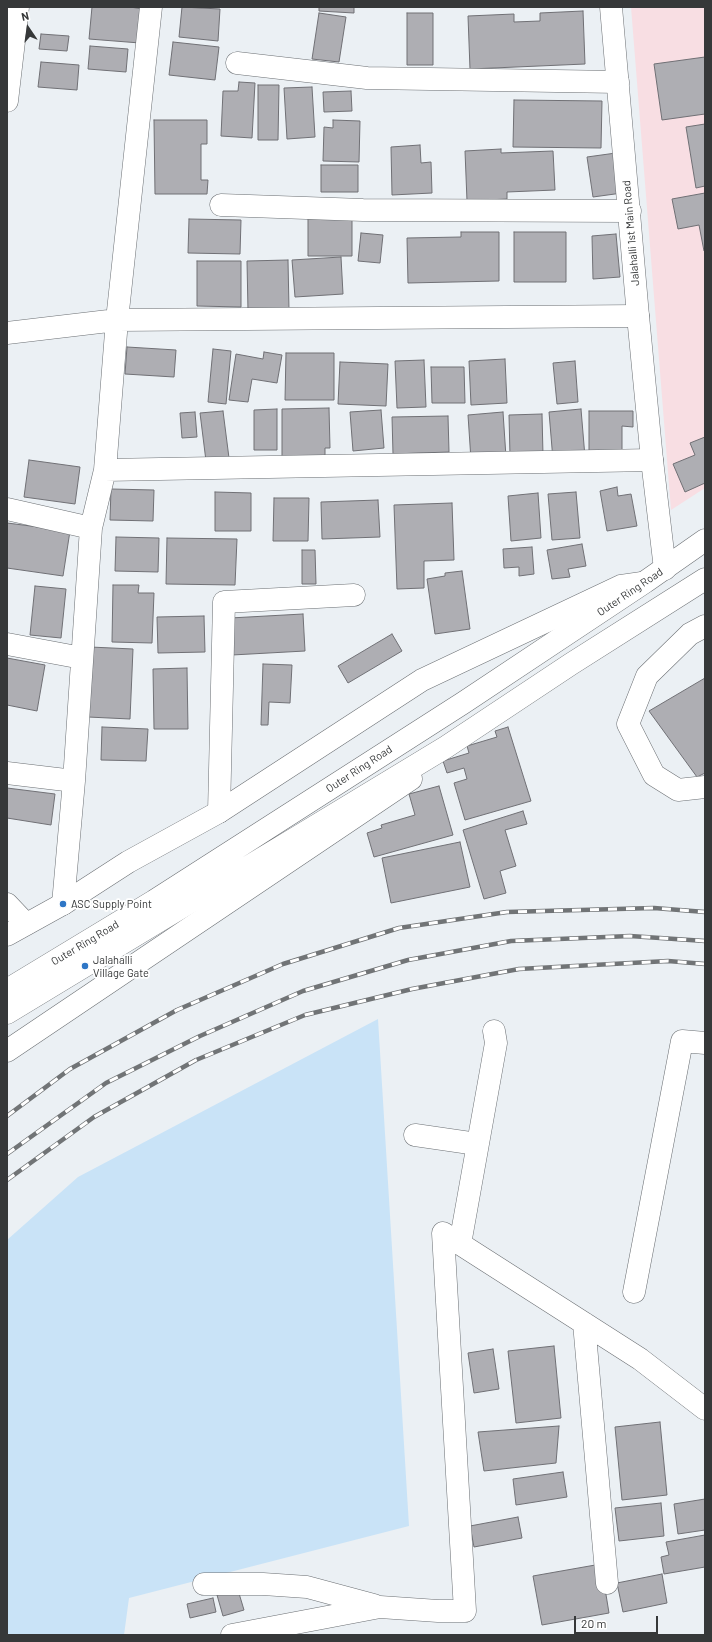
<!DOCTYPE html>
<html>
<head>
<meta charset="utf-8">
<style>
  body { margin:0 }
  #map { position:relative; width:712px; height:1642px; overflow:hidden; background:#ebf0f4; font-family:Barlow,sans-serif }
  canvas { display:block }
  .frame { position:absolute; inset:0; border:8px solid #363839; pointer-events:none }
  .north { position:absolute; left:8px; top:8px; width:40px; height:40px; -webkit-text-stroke:3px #fff; paint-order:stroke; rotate:347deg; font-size:11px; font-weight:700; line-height:16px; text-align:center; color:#363839 }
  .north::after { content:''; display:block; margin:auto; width:14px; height:18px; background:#363839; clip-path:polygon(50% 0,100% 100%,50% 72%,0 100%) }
  .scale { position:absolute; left:574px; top:1616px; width:84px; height:18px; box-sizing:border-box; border:2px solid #363839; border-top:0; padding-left:5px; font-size:12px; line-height:14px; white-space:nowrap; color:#363839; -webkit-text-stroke:3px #fff; paint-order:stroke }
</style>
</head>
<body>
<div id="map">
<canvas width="712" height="1642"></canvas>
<div class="frame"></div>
<div class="north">N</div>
<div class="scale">20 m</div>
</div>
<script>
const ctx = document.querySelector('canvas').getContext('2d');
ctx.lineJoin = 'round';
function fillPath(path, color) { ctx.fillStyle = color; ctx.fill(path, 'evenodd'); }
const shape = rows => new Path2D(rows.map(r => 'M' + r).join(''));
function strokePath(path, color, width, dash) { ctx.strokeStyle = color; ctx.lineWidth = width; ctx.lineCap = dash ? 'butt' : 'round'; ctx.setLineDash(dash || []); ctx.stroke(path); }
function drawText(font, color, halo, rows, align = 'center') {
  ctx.font = font + ' Barlow,sans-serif'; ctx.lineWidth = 3.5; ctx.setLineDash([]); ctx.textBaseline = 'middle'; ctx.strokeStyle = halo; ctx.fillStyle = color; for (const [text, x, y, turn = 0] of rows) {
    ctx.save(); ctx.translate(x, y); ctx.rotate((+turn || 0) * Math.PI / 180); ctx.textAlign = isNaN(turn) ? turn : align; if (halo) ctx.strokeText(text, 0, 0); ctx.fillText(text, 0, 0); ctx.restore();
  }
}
const industrial = shape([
  [631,7,705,7,705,488,671,510]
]);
const green = shape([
  [378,1019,409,1526,129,1598,124,1635,7,1635,7,1240,78,1177]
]);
const building = shape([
  [92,7,130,7,143,9,140,43,89,39,92,7],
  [182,7,220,9,218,41,179,37,182,7],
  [319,7,354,7,354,13,319,11,319,7],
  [583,11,585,64,470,69,468,16,514,14,514,22,540,21,540,13,583,11],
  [319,13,346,17,339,62,312,59,319,13],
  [407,13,433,13,433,65,407,65,407,13],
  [41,34,69,36,67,51,39,49,41,34],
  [173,42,219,47,215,80,169,75,173,42],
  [90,46,128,49,126,72,88,69,90,46],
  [705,57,705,114,662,120,654,64,705,57],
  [41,62,79,65,77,90,38,87,41,62],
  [239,82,255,83,252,138,221,136,223,91,238,91,239,82],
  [258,85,279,85,278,140,258,140,258,85],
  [312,87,315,137,287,139,284,88,312,87],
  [351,91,352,111,324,112,323,92,351,91],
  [514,100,602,101,601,148,513,147,514,100],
  [154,120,207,120,207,144,201,144,201,180,208,180,207,194,155,194,154,120],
  [333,120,360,121,359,162,323,161,324,127,333,128,333,120],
  [705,124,705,186,696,188,686,127,705,124],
  [420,145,421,163,431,162,432,193,392,195,391,147,420,145],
  [501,149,501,153,553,151,555,190,507,192,507,199,467,201,465,151,501,149],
  [616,153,622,193,593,197,587,157,616,153],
  [321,165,358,165,358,192,321,192,321,165],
  [705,193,705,251,704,251,699,225,678,229,672,199,705,193],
  [189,219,241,220,240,254,188,253,189,219],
  [308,219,352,219,352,256,308,256,308,219],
  [461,232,499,232,499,281,408,283,407,238,461,237,461,232],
  [514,232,566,232,566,282,514,282,514,232],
  [361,233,383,235,380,263,358,261,361,233],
  [616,234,620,277,593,279,592,236,616,234],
  [341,257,343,294,295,297,292,260,341,257],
  [288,260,289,310,248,311,247,261,288,260],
  [197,261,241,261,241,307,197,306,197,261],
  [127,347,176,350,174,377,125,374,127,347],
  [213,349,231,351,226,404,208,402,213,349],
  [264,352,282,355,277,383,252,379,248,402,229,400,236,354,263,359,264,352],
  [286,353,334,353,334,400,285,400,286,353],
  [505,359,507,403,471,405,469,361,505,359],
  [424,360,426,407,397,408,395,361,424,360],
  [575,361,578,402,557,404,553,363,575,361],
  [340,362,388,364,386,406,338,404,340,362],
  [431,367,464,367,465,403,432,403,431,367],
  [329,408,330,448,325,448,325,461,282,462,282,409,329,408],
  [277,409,277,450,254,450,254,410,277,409],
  [581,409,585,457,553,460,549,412,581,409],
  [381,410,384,448,353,451,350,412,381,410],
  [223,411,229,458,206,461,200,413,223,411],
  [589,411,633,411,633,427,622,426,622,456,589,456,589,411],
  [195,412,197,437,182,438,180,413,195,412],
  [503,412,506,457,471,460,468,415,503,412],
  [542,414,543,455,510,456,509,415,542,414],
  [448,416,449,452,393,454,392,417,448,416],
  [705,437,705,483,685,492,673,464,695,455,690,443,705,437],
  [29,460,80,467,75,504,24,497,29,460],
  [617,487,618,496,631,494,637,526,607,531,600,491,617,487],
  [111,489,154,490,153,521,110,520,111,489],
  [215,492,251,493,251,531,215,531,215,492],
  [576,492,580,538,552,540,548,494,576,492],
  [538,493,541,538,511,541,508,496,538,493],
  [274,498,309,498,308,541,273,541,274,498],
  [378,500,380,537,322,539,321,502,378,500],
  [452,503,454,560,424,561,424,588,397,589,394,505,452,503],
  [7,523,70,531,63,576,7,568,7,523],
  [116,537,159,538,158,572,115,571,116,537],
  [167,538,237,539,235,585,166,584,167,538],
  [582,544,586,566,568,569,570,577,552,579,547,550,582,544],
  [532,547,534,574,519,576,519,567,504,568,503,549,532,547],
  [302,550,315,550,316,584,302,584,302,550],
  [462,571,470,629,435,634,427,579,445,576,445,573,462,571],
  [113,585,139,585,138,593,154,593,152,643,112,642,113,585],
  [35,586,66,589,61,638,30,635,35,586],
  [303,614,305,651,232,655,230,618,303,614],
  [204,616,205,652,158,653,157,617,204,616],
  [392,634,402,651,348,683,338,666,392,634],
  [90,647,133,649,130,719,88,717,90,647],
  [7,658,45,665,37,711,7,705,7,658],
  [263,664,292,665,290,703,269,702,268,725,261,725,263,664],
  [187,668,188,729,154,729,153,669,187,668],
  [705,678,705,773,697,777,649,711,705,678],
  [102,727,148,729,146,761,101,760,102,727],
  [508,727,531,801,465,820,454,783,467,779,464,768,447,773,443,761,469,753,467,746,497,737,495,731,508,727],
  [439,786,453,835,374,857,367,833,382,828,381,825,415,815,409,794,439,786],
  [7,788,55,794,51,825,7,818,7,788],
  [523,811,527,824,505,830,516,866,500,871,506,893,484,899,463,830,523,811],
  [460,842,470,887,391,903,382,858,460,842],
  [554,1346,561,1418,516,1423,508,1351,554,1346],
  [493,1349,499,1389,474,1393,468,1353,493,1349],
  [660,1422,667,1495,622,1500,615,1427,660,1422],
  [559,1426,556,1463,484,1471,478,1432,559,1426],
  [563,1472,567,1497,516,1505,513,1479,563,1472],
  [705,1499,705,1530,678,1534,674,1504,705,1499],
  [661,1503,664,1536,619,1541,615,1508,661,1503],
  [518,1517,522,1538,474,1547,470,1526,518,1517],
  [705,1535,705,1567,664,1574,661,1557,669,1555,666,1542,705,1535],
  [601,1564,609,1613,542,1625,533,1576,601,1564],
  [662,1574,667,1603,623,1612,617,1583,662,1574],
  [238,1590,244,1610,223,1616,217,1595,238,1590],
  [213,1598,216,1612,190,1618,187,1604,213,1598]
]);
const minor = shape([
  [237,63,367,78,618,82],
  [7,101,18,7],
  [221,205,363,210,630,211],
  [7,333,117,320,638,316],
  [105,470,652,460],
  [7,509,91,528],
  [705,626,690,634,647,676,628,724,654,775,678,790,705,787],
  [7,644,82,658],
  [7,773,74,781],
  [219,812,224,602,354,595],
  [7,904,26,924],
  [63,904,74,781,91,528,105,470,117,320,151,7],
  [415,1135,477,1144],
  [460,1244,496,1043,494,1031],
  [634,1292,682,1041,705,1043],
  [584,1323,607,1583],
  [204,1584,263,1584,307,1587,374,1605],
  [232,1635,380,1607,438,1611,465,1611,443,1233,640,1359,705,1409]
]);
const tertiary = shape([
  [611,7,638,316,652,460,665,569],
  [7,935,63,904,128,862,219,812,422,680,621,586,642,583],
  [7,1051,411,779]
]);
const trunk = shape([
  [7,990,154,901,463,703,645,582,705,540],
  [7,1013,446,747,571,664,705,579]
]);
const rail = shape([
  [7,1116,70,1069,177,1010,283,964,399,928,507,912,654,908,705,912],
  [7,1154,106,1083,200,1036,303,991,408,960,511,941,630,936,705,941],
  [7,1180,94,1117,196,1060,305,1015,412,989,519,969,668,961,705,964]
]);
const markers = [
  [63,904,4,"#2e76c6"],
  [85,966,4,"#2e76c6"]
];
const streetNames = [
  ["Jalahalli 1st Main Road",631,233,-95],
  ["Outer Ring Road",630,592,-34],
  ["Outer Ring Road",359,769,-33],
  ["Outer Ring Road",85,943,-31]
];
const poiNames = [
  ["ASC Supply Point",71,904],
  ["Jalahalli",93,960],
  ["Village Gate",93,973]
];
fillPath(industrial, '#f8dee3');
fillPath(green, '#c9e3f7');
fillPath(building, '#aeaeb3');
strokePath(building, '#707075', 1);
strokePath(minor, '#6b6f73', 23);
strokePath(tertiary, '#6b6f73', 23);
strokePath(trunk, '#6b6f73', 23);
strokePath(minor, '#fff', 22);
strokePath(tertiary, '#fff', 22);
strokePath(trunk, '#fff', 22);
strokePath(rail, '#717476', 4.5);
strokePath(rail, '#fff', 3, [9]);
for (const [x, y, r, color] of markers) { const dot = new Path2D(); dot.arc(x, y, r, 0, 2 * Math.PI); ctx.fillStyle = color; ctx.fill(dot); strokePath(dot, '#fff', 1.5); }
drawText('11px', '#363839', '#fff', streetNames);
drawText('11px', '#363839', '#fff', poiNames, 'left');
</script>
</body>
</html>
